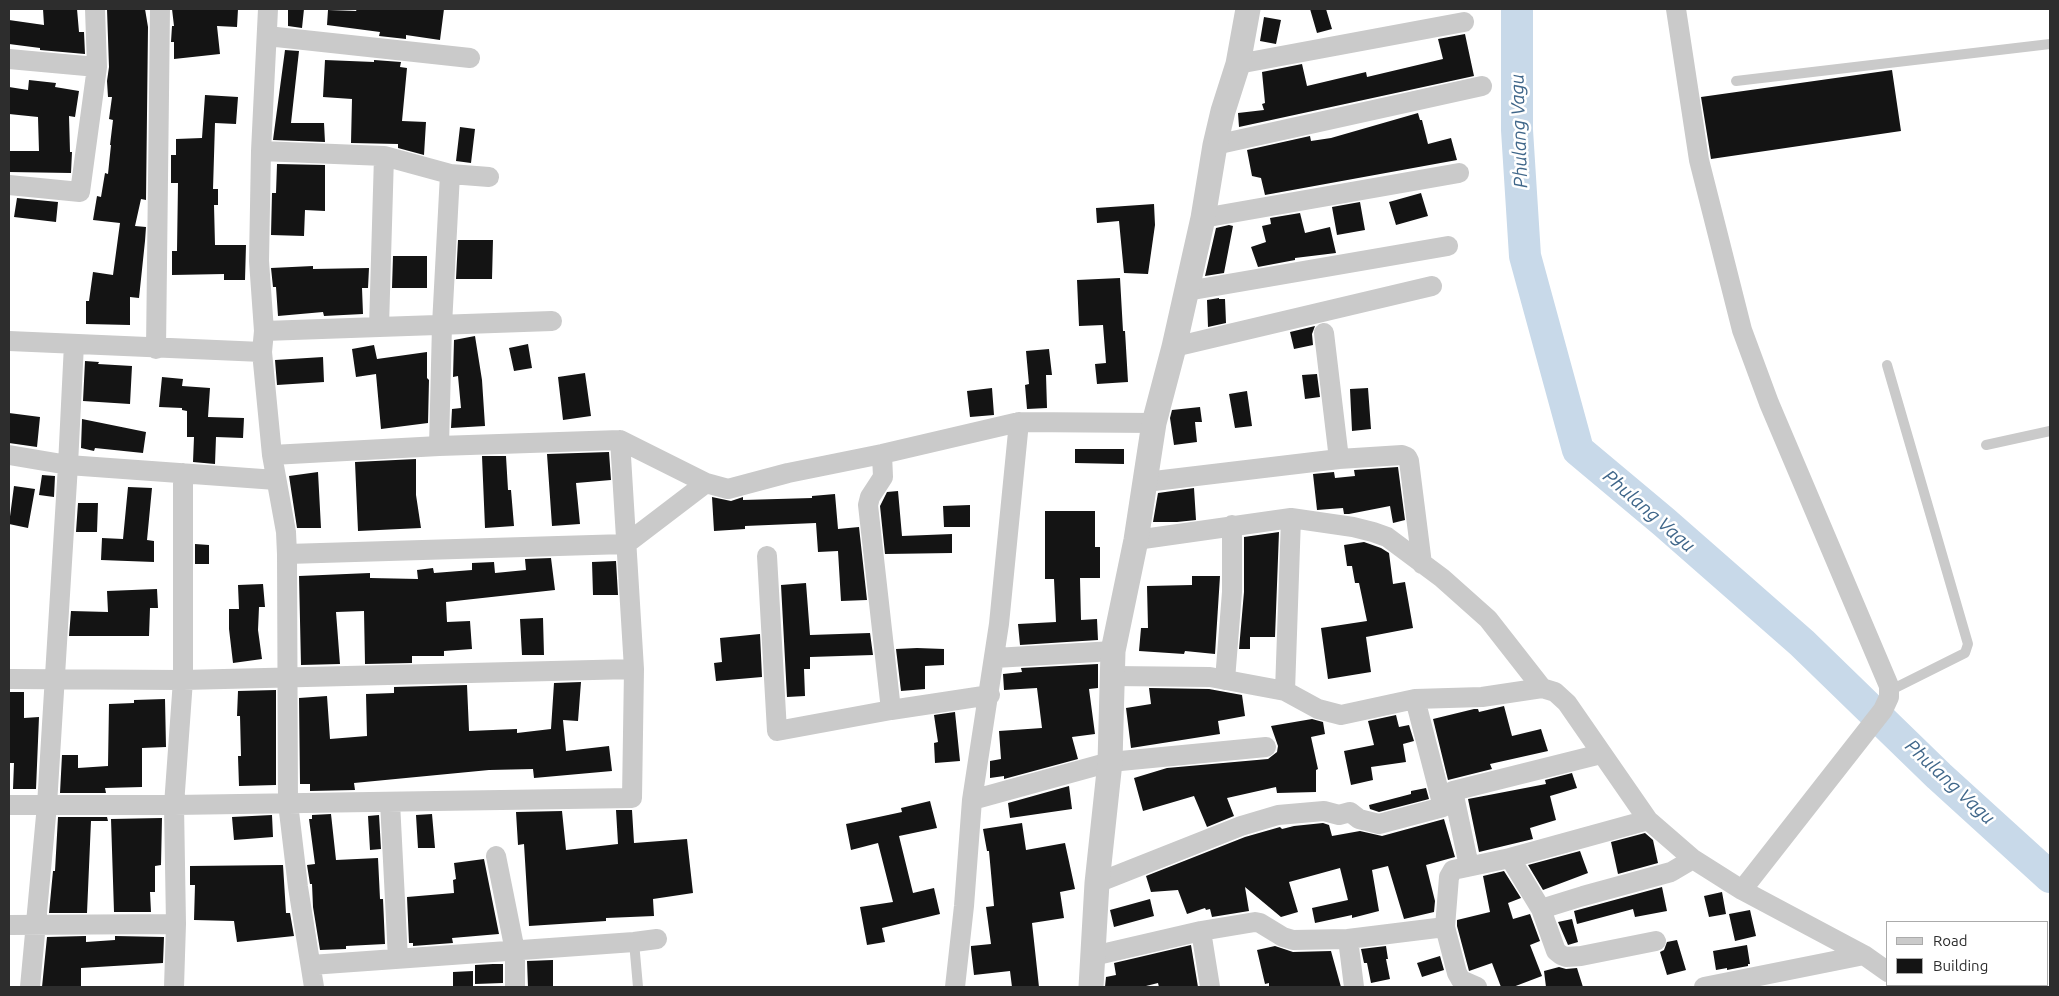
<!DOCTYPE html>
<html>
<head>
<meta charset="utf-8">
<style>
  body { margin:0 }
  #map { position:relative; width:2059px; height:996px; overflow:hidden; background:#fff; font-family:Ubuntu,sans-serif }
  canvas { display:block }
  .frame { position:absolute; inset:0; border:10px solid #2d2d2d; pointer-events:none }
  .legend { position:absolute; left:1886px; top:921px; width:162px; height:65px; box-sizing:border-box; background:#fff; border:1px solid #ababab; margin:0; padding:6px 9px; list-style:none; font-size:15px; color:#2d2d2d }
  .legend li { display:flex; align-items:center; gap:10px; height:25px }
  .legend b { width:25px; border:1px solid #ababab }
</style>
</head>
<body>
<div id="map">
<canvas width="2059" height="996"></canvas>
<div class="frame"></div>
<ul class="legend">
<li><b style="height:6px;background:#cacaca"></b>Road</li>
<li><b style="height:14px;background:#141414"></b>Building</li>
</ul>
</div>
<script>
const ctx = document.querySelector('canvas').getContext('2d');
ctx.lineJoin = 'round';
const shape = rows => new Path2D(rows.map(r => 'M' + r).join(''));
function strokePath(path, color, width, dash) { ctx.strokeStyle = color; ctx.lineWidth = width; ctx.lineCap = dash ? 'butt' : 'round'; ctx.setLineDash(dash || []); ctx.stroke(path); }
function fillPath(path, color) { ctx.fillStyle = color; ctx.fill(path, 'evenodd'); }
function drawText(font, color, halo, rows, align = 'center') {
  ctx.font = font + ' Ubuntu,sans-serif'; ctx.lineWidth = 5; ctx.setLineDash([]); ctx.textBaseline = 'middle'; ctx.strokeStyle = halo; ctx.fillStyle = color; for (const [text, x, y, turn = 0] of rows) {
    ctx.save(); ctx.translate(x, y); ctx.rotate((+turn || 0) * Math.PI / 180); ctx.textAlign = isNaN(turn) ? turn : align; if (halo) ctx.strokeText(text, 0, 0); ctx.fillText(text, 0, 0); ctx.restore();
  }
}
const river = shape([
  [1517,9,1517,130,1525,256,1578,450,1664,522,1802,643,1939,776,2050,877]
]);
const building = shape([
  [43,9,77,9,79,32,84,32,85,54,40,50,40,48,9,44,9,20,44,25],
  [107,9,145,9,148,27,146,200,141,199,135,226,146,227,145,241,139,298,130,297,130,325,86,324,86,301,89,301,93,272,113,275,120,223,93,220,97,196,101,197,105,173,108,174,111,145,110,145,113,120,109,119,112,97,108,97,107,81,109,67],
  [172,9,238,9,237,27,217,26,220,54,174,59,174,42,171,42,172,26,174,26],
  [288,9,304,9,302,28,288,26],
  [357,9,444,9,440,40,406,35,406,39,379,36,380,32,327,25,328,10,356,11],
  [1310,9,1326,9,1332,29,1317,33],
  [1264,17,1281,20,1276,44,1260,41],
  [1465,34,1474,76,1239,127,1238,113,1264,110,1262,104,1265,103,1262,72,1302,64,1307,86,1366,72,1367,77,1443,59,1438,39],
  [285,50,299,51,291,123,324,123,325,142,273,140],
  [325,60,374,62,374,60,401,62,400,67,407,68,402,121,426,122,424,155,398,148,398,144,351,143,352,99,323,97],
  [1892,70,1901,131,1711,159,1701,97],
  [29,80,56,83,55,87,79,91,75,117,69,116,70,152,72,152,71,173,9,172,9,151,39,151,38,117,9,114,9,87,28,90],
  [205,95,238,97,236,124,215,123,213,189,218,189,218,205,214,205,215,245,246,245,245,280,224,280,224,274,172,275,172,251,177,251,178,183,171,183,171,155,176,155,176,139,202,138],
  [1418,113,1420,120,1422,120,1428,144,1451,138,1457,160,1265,195,1261,178,1252,176,1247,150,1310,136,1311,141,1331,138],
  [460,127,475,129,471,163,456,161],
  [277,164,325,165,325,211,305,210,304,236,271,235,272,193,276,193],
  [1421,193,1428,216,1396,225,1389,202],
  [17,198,58,202,56,222,14,217],
  [1360,202,1365,230,1337,235,1332,207],
  [1154,204,1155,225,1148,274,1124,273,1119,221,1097,223,1096,208],
  [1300,213,1305,233,1330,227,1336,253,1295,258,1295,260,1258,267,1251,247,1266,242,1262,226,1271,224,1270,218],
  [1229,225,1233,226,1224,273,1205,276,1216,228],
  [458,240,493,240,492,279,456,279],
  [393,256,427,256,427,288,392,288],
  [313,266,313,269,369,268,368,288,362,288,363,314,324,316,323,312,278,316,276,287,273,287,271,268],
  [1120,278,1123,331,1125,331,1128,382,1097,384,1095,364,1106,363,1103,325,1079,326,1077,280],
  [1219,298,1219,299,1225,299,1226,323,1208,327,1207,300],
  [1315,326,1312,334,1313,345,1294,349,1290,332],
  [475,336,482,380,485,426,451,428,452,409,461,408,458,376,453,377,454,340],
  [528,344,532,368,514,371,509,348],
  [374,345,377,359,427,352,427,378,429,380,428,423,381,429,376,374,356,377,352,349],
  [1049,349,1052,375,1046,375,1047,408,1027,409,1025,385,1029,384,1026,351],
  [323,357,324,382,277,385,275,360],
  [85,361,99,362,98,364,132,366,130,404,83,401],
  [585,373,591,416,563,420,558,377],
  [1317,374,1320,397,1305,399,1302,375],
  [162,377,183,379,182,386,210,388,208,417,244,418,243,438,216,437,215,464,193,462,194,437,187,437,187,411,182,410,182,408,159,407],
  [992,388,994,415,970,417,967,391],
  [1368,388,1371,429,1352,431,1350,389],
  [1247,391,1252,426,1235,428,1229,394],
  [1200,407,1202,422,1195,422,1197,442,1174,445,1170,418,1172,410],
  [9,413,40,417,37,447,9,443],
  [82,419,146,432,143,453,95,448,94,451,81,448],
  [1075,449,1124,449,1124,464,1075,463],
  [609,452,611,480,576,483,580,524,552,526,547,454],
  [482,456,506,456,508,490,511,490,514,526,485,528],
  [416,459,416,495,421,528,358,531,355,462],
  [1398,467,1405,520,1393,523,1390,506,1349,514,1344,514,1343,508,1317,510,1313,474,1334,472,1335,478,1355,476,1354,470],
  [318,472,321,528,297,528,289,476],
  [42,475,55,476,54,497,39,495],
  [14,486,35,489,28,528,9,524],
  [128,487,152,488,147,540,154,541,154,562,101,560,102,538,123,539],
  [1194,488,1196,520,1177,522,1153,522,1158,493],
  [898,491,902,536,952,534,952,553,885,554,880,506,887,492],
  [835,494,838,529,859,527,867,600,841,601,838,551,818,552,816,523,745,526,745,529,714,531,712,497,731,501,743,497,743,500,812,498,812,496],
  [78,503,98,503,97,532,76,532],
  [970,505,970,527,944,527,943,506],
  [1045,511,1095,511,1095,547,1100,547,1100,578,1080,578,1081,620,1097,619,1098,640,1020,645,1018,624,1056,622,1054,579,1045,579],
  [1279,532,1275,637,1250,637,1250,649,1239,649,1244,592,1244,537],
  [1364,542,1381,548,1389,553,1393,584,1405,582,1413,628,1366,637,1371,672,1328,679,1321,628,1367,621,1359,583,1355,583,1352,566,1347,566,1344,545],
  [195,544,209,545,209,564,195,564],
  [551,558,555,590,446,602,447,622,470,621,472,649,444,651,444,656,412,656,412,663,365,664,364,611,336,612,340,664,301,665,299,576,370,573,370,578,418,579,417,570,433,568,434,573,472,570,472,563,494,562,495,573,526,570,525,559],
  [616,561,618,595,593,595,592,562],
  [1192,576,1220,576,1215,654,1185,651,1184,654,1139,651,1141,628,1148,628,1147,586,1192,585],
  [806,583,810,635,870,633,873,655,810,657,810,669,804,669,805,696,787,697,781,585],
  [263,584,265,607,259,607,258,630,262,659,233,663,229,629,229,609,239,609,238,585],
  [157,589,158,608,150,608,149,636,69,636,71,611,108,612,107,591],
  [543,618,544,655,522,655,520,619],
  [760,634,762,677,716,681,714,663,722,662,720,638],
  [917,648,944,649,944,665,925,666,925,689,901,691,896,649],
  [1098,664,1098,688,1089,689,1095,734,1072,737,1078,759,1004,779,1004,776,990,778,990,761,1001,759,999,731,1042,728,1037,688,1004,690,1003,674,1022,672,1021,668],
  [581,682,578,721,563,720,566,751,609,746,612,771,534,778,533,769,489,770,354,783,355,790,310,791,310,784,300,784,299,698,327,696,330,739,367,736,366,694,394,693,394,687,467,685,469,731,517,729,517,733,551,729,554,683],
  [1149,688,1209,689,1242,695,1245,716,1218,721,1220,734,1131,748,1126,708,1151,704],
  [276,690,276,785,239,786,238,756,241,756,240,716,237,716,238,691],
  [9,692,24,692,24,718,39,717,36,789,13,789,14,763,9,763],
  [165,699,166,747,142,748,142,787,105,788,106,793,60,793,62,755,78,755,78,768,108,766,109,704,134,703,134,700],
  [1504,706,1512,736,1541,729,1548,751,1490,764,1492,769,1448,780,1433,719,1474,709,1478,709,1479,712],
  [955,712,960,761,935,763,934,743,938,742,934,715],
  [1396,715,1399,727,1409,725,1414,741,1403,744,1406,762,1371,767,1373,780,1351,785,1344,751,1374,745,1368,721],
  [1312,719,1323,722,1325,734,1311,737,1318,769,1316,770,1316,792,1277,793,1276,787,1227,798,1234,816,1207,827,1194,796,1143,811,1134,778,1167,768,1268,759,1277,752,1278,746,1271,726],
  [1572,773,1577,788,1550,796,1556,820,1530,828,1533,839,1479,852,1468,799,1546,784,1545,780],
  [1069,786,1072,809,1010,818,1008,803],
  [1426,788,1429,799,1379,812,1370,809,1369,805,1411,794,1411,791],
  [930,801,937,828,899,836,913,893,934,888,940,914,882,928,885,942,867,945,860,907,893,902,878,843,851,850,846,824,902,812,901,808],
  [616,810,632,810,634,843,687,839,693,893,653,899,654,916,606,918,606,921,529,926,524,844,518,845,516,812,562,811,566,850,618,844],
  [331,814,336,860,378,858,380,899,383,899,385,944,346,946,346,949,320,950,313,907,312,884,310,884,307,865,315,864,309,819,312,819,312,815],
  [432,814,435,848,418,848,416,815],
  [272,815,273,837,234,840,232,817],
  [379,815,381,849,370,850,368,816],
  [58,817,107,817,108,821,91,821,87,913,49,913,53,871,55,871],
  [162,818,161,865,155,866,155,892,150,892,151,912,114,912,111,819],
  [1444,819,1455,857,1426,865,1435,901,1434,912,1404,919,1388,866,1372,870,1379,911,1352,918,1352,915,1315,923,1312,908,1348,900,1340,868,1289,882,1298,912,1281,917,1245,887,1249,911,1212,917,1210,909,1206,910,1205,908,1187,914,1178,890,1151,892,1146,876,1245,837,1280,827,1282,829,1294,826,1323,823,1329,825,1332,836,1360,831,1382,836],
  [1022,823,1026,850,1065,843,1075,889,1060,892,1064,918,1032,923,1039,987,1012,987,1010,971,974,975,971,949,971,946,991,944,986,907,994,906,989,851,987,851,983,829],
  [1645,833,1653,840,1658,863,1618,874,1611,842],
  [1580,851,1588,873,1543,890,1528,865],
  [484,859,499,934,452,938,453,943,413,946,413,943,409,943,407,897,454,893,453,880,456,879,454,863],
  [283,865,286,913,290,913,294,936,237,942,234,921,194,920,195,885,190,885,190,866],
  [1504,871,1521,898,1508,903,1513,919,1530,914,1540,941,1530,945,1542,976,1513,987,1501,987,1492,963,1469,971,1457,926,1457,920,1490,912,1483,876],
  [1662,887,1667,911,1635,917,1633,909,1577,924,1574,911],
  [1722,892,1726,914,1709,917,1704,896],
  [1150,899,1154,916,1114,927,1110,910],
  [1750,910,1756,936,1735,941,1729,914],
  [1572,919,1578,942,1568,945,1558,922],
  [86,936,86,942,115,940,115,936,164,937,163,963,81,968,81,987,42,987,47,937],
  [1677,940,1686,970,1667,975,1660,952,1664,950,1667,942],
  [1191,945,1198,987,1159,987,1158,983,1142,987,1105,987,1106,977,1116,975,1114,963],
  [1747,945,1750,964,1748,964,1748,966,1727,970,1727,968,1716,970,1713,951],
  [1275,946,1293,952,1331,951,1341,987,1269,987,1269,983,1265,984,1257,950],
  [1386,946,1388,959,1386,959,1390,979,1371,983,1367,963,1364,963,1361,949],
  [1440,956,1444,970,1422,977,1417,963],
  [553,960,553,987,528,987,527,961],
  [493,964,503,964,503,983,475,984,475,965],
  [1559,967,1566,969,1577,968,1583,987,1546,987,1544,971],
  [473,971,473,987,453,987,453,972]
]);
const service = shape([
  [1736,81,2050,44],
  [1887,365,1968,644,1965,653,1889,691],
  [1986,445,2050,431],
  [634,942,638,987]
]);
const minor = shape([
  [268,9,261,151,259,261,264,331,262,352,272,455,286,532,287,554,288,803,298,887,314,987],
  [267,36,470,58],
  [9,59,97,67],
  [1238,64,1464,22],
  [1215,145,1482,86],
  [261,151,384,156,450,174,489,177],
  [9,185,80,192,97,67,95,9],
  [1203,218,1459,173],
  [1187,291,1448,246],
  [379,327,384,156],
  [264,331,552,321],
  [1324,333,1339,459],
  [9,341,262,352],
  [1174,347,1432,286],
  [156,349,160,9],
  [439,446,442,325,450,174],
  [882,454,883,477,870,497,868,505,891,710],
  [9,455,68,465,276,480],
  [272,455,439,446,620,440,706,483,728,489,788,473,882,454,1019,422,1154,423],
  [1146,482,1339,459,1402,455,1407,457,1409,461,1422,564],
  [1136,540,1291,518,1353,527,1373,532,1387,537,1442,578,1488,619,1542,688],
  [287,554,626,544,706,483],
  [767,556,777,731,891,710,990,695],
  [995,658,1113,651],
  [1112,676,1210,677,1285,691,1318,709,1341,715,1415,699,1482,697,1542,688,1555,692,1567,703,1648,820],
  [9,679,183,680,634,669],
  [1225,680,1232,592,1232,525],
  [1285,691,1291,518],
  [1453,791,1469,866],
  [972,800,1110,762,1266,747],
  [390,802,398,959],
  [9,805,174,805,632,798,634,669,620,440],
  [1443,807,1453,791,1601,754],
  [496,856,515,951,515,987],
  [1510,858,1541,909,1556,951,1561,955,1566,957,1581,956,1656,941],
  [1097,883,1241,826,1278,815,1324,811,1339,815,1350,812,1359,819,1379,824,1443,807,1415,699],
  [1742,890,1864,955,1888,972],
  [1541,909,1583,896,1671,872,1693,859],
  [9,925,176,924],
  [1445,927,1457,973,1461,980,1477,987],
  [1348,939,1354,987],
  [1093,956,1201,931],
  [311,965,634,942,657,939],
  [1905,985,1908,987],
  [30,987,47,805,68,465,74,344],
  [174,987,176,924,174,805,183,680,183,473],
  [955,987,964,906,972,800,999,624,1019,422],
  [1210,987,1201,931,1255,922,1260,923,1283,937,1293,940,1348,939,1445,927,1449,877,1453,870,1510,858,1648,820,1693,859,1742,890,1883,710,1889,697,1889,686,1769,403,1742,330,1699,160,1676,9],
  [1704,987,1864,955]
]);
const tertiary = shape([
  [1091,987,1097,883,1110,762,1113,651,1136,540,1154,423,1174,347,1203,218,1215,145,1223,111,1238,64,1248,9]
]);
const waterNames = [
  ["Phulang Vagu",1519,131,-92],
  ["Phulang Vagu",1649,511,41],
  ["Phulang Vagu",1950,782,43]
];
strokePath(river, '#c8d9e9', 32);
fillPath(building, '#141414');
strokePath(service, '#cacaca', 10);
strokePath(minor, '#cacaca', 20);
strokePath(tertiary, '#cacaca', 25);
drawText('italic 19px', '#40678a', '#fff', waterNames);
</script>
</body>
</html>
